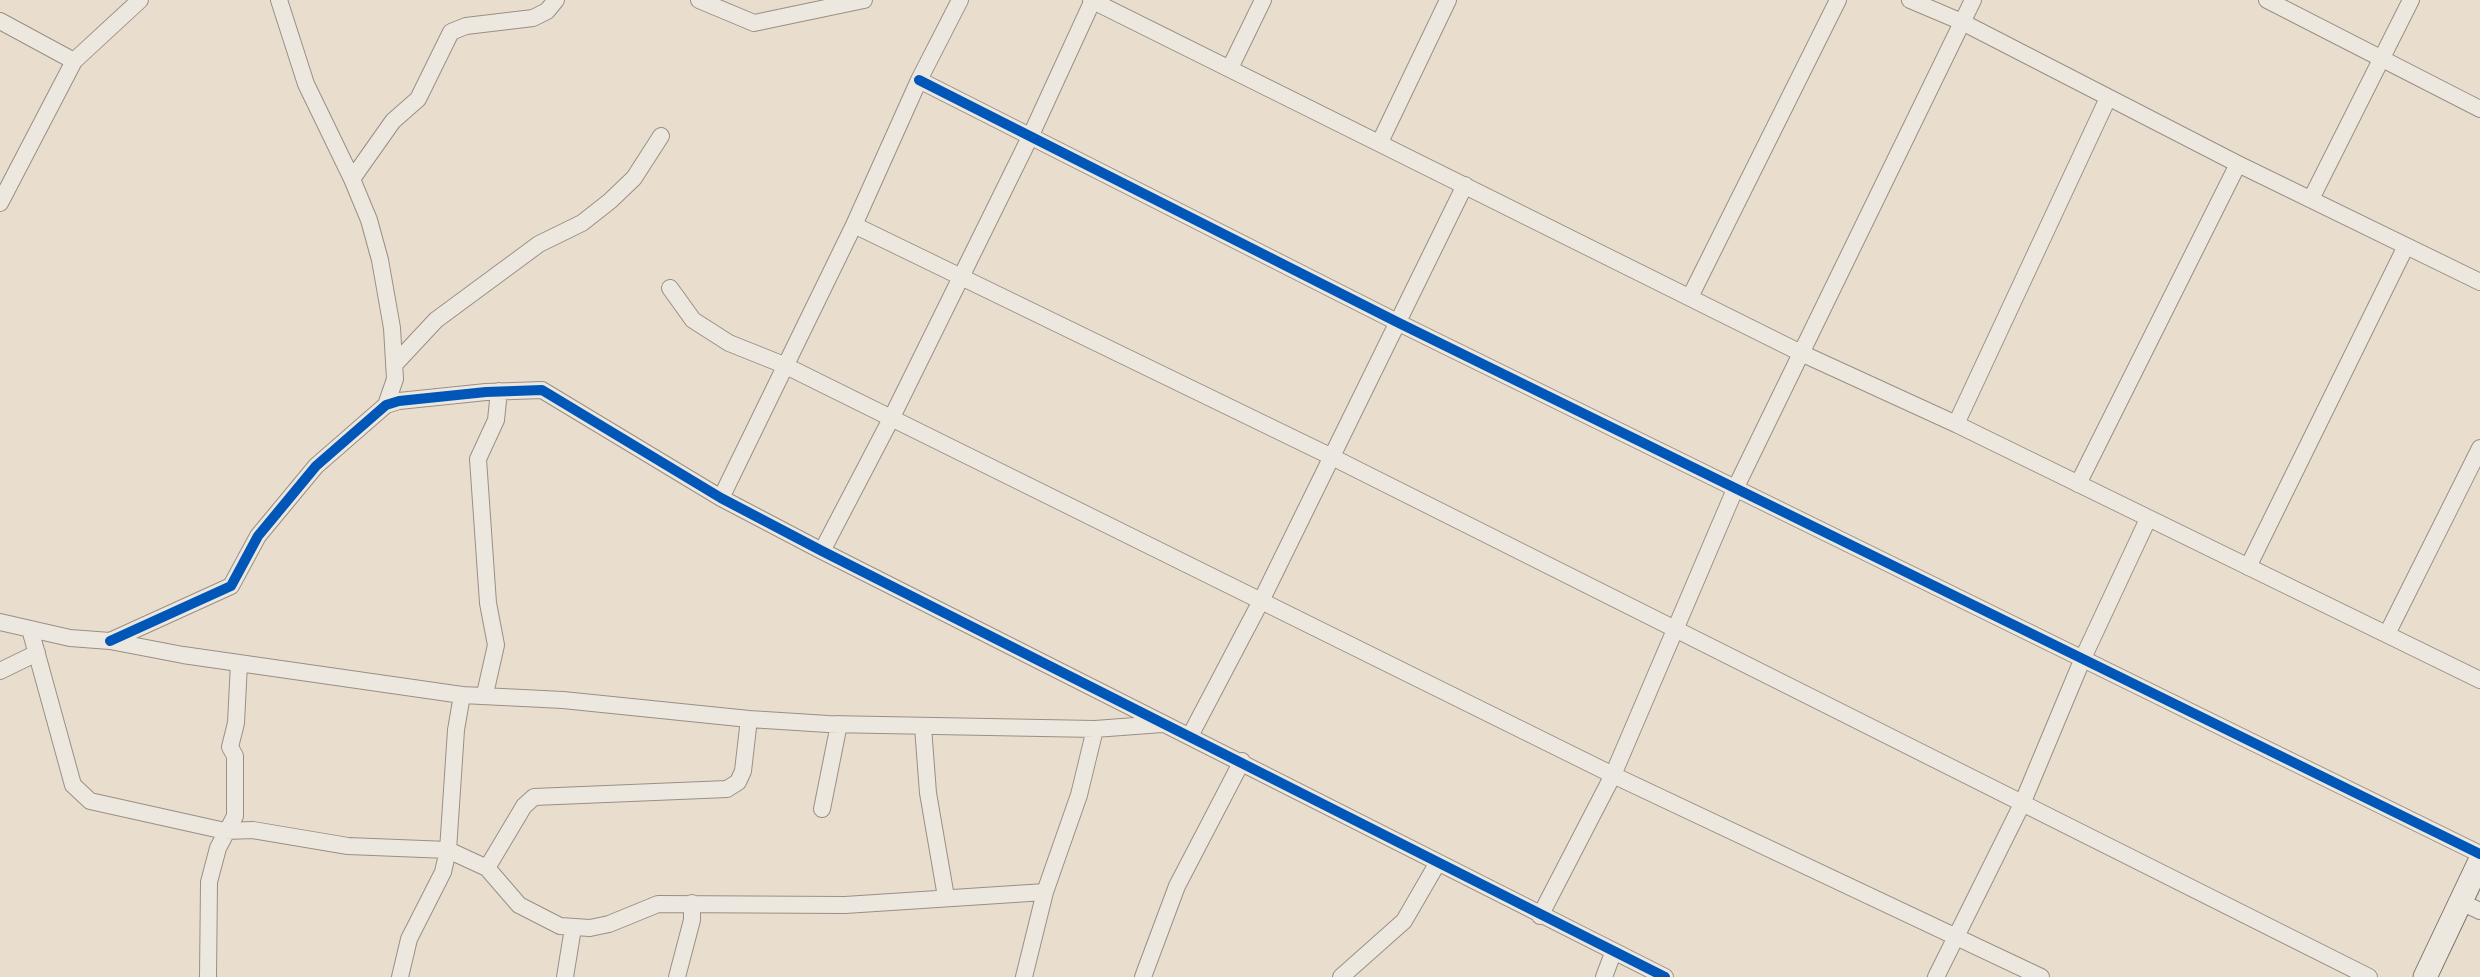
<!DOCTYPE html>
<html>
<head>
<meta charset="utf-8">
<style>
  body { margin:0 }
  canvas { display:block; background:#e9dece }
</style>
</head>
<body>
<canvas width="2480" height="977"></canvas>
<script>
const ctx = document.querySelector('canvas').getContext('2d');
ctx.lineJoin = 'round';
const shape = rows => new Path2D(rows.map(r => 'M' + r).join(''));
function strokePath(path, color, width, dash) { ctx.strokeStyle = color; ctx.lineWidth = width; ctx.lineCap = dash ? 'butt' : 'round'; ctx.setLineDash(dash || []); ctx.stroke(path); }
const street = shape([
  [279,0,306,84,352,179,369,220,380,260,392,328,395,379,386,405],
  [699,0,754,23,864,0],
  [1091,0,1801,353,1956,424,2480,680],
  [1910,0,1962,22,2238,164,2480,282],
  [2267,0,2480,109],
  [0,21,74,61],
  [1230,68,1263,0],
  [919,80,1399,323,2480,854],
  [1380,142,1448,0],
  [352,179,393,121,418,99,451,32,466,26,533,18,547,11,556,0],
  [2311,199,2411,0],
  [0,203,74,61,140,0],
  [854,225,1332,457,2369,977],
  [670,288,693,320,729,343,784,365,1613,775,2041,977],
  [1690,297,1838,0],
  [394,365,436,320,539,244,582,223,610,201,634,178,661,136],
  [1956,424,2108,98],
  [2078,484,2238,164],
  [721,498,854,225,919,80,960,0],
  [822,551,892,417,1031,135,1093,0],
  [2248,567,2406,246],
  [0,622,70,638,110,641,183,655,462,695,563,700,749,719,828,724,1095,729,1162,724],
  [30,629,73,785,90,801,225,831,253,830,348,846,448,850,487,868,519,905,560,926,590,928,609,924,658,904,845,905,1045,892],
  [2387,634,2480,448],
  [110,641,231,586,258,536,316,466,386,405,399,401,486,392,542,390,721,498,822,551,1665,977],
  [0,671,37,653],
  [485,694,496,645,488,603,478,459,496,420,499,391],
  [923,727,928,793,946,897],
  [1190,736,1262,599,1465,185],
  [822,809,839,724],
  [487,868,524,806,534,797,727,789,738,782,743,771,749,719],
  [2461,902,2480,911],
  [1540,916,1613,775,1736,487,1973,0],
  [208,977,209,882,218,848,235,816,235,756,230,747,236,723,239,663],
  [400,977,409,939,443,872,448,850,456,730,462,695],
  [565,977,573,928],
  [677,977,692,920,692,903],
  [1024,977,1045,892,1079,795,1095,729],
  [1143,977,1177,886,1242,761],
  [1341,977,1404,921,1437,864],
  [1604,977,1613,953],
  [1936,977,2022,804,2083,658,2148,519]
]);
const secondary = shape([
  [2425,977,2480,861]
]);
const cycleway = shape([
  [919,80,1399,323,2480,854],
  [110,641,231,586,258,536,316,466,386,405,399,401,486,392,542,390,721,498,822,551,1665,977]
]);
strokePath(street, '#9a8f84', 18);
strokePath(secondary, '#80766b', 25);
strokePath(street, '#ece7df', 16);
strokePath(secondary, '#ece7df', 23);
strokePath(cycleway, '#0057b8', 10);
</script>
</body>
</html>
